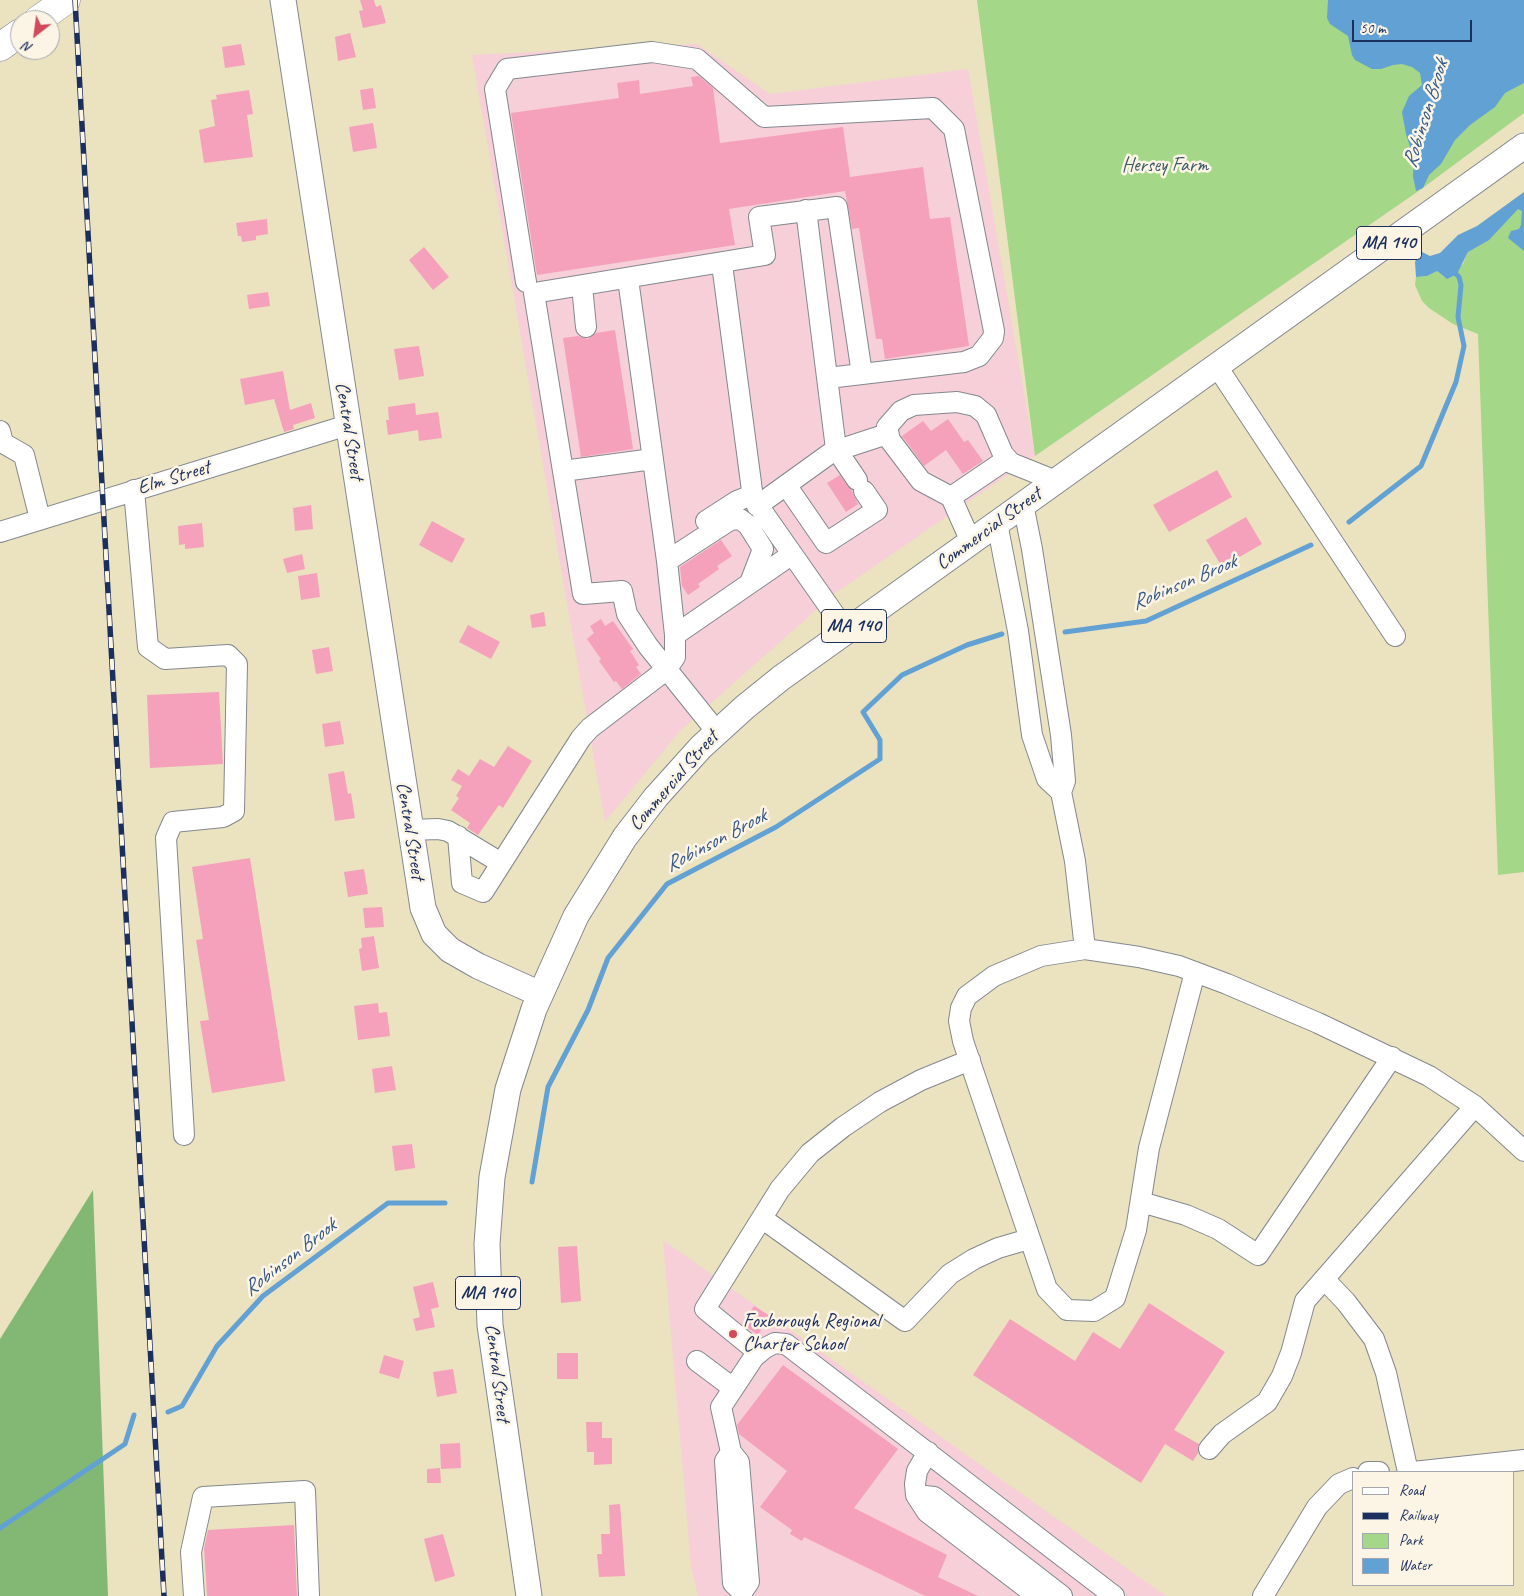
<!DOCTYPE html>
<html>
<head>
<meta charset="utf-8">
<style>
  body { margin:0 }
  #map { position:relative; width:1524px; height:1596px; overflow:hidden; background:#ebe2c0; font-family:Caveat,sans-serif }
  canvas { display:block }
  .legend { position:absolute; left:1352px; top:1471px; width:162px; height:115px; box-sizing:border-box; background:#fcf5e5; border:1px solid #a2a6af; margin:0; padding:6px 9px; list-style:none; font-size:15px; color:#1b2f5e }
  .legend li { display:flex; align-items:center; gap:10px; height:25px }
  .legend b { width:25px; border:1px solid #a2a6af }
  .north { position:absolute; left:10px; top:10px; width:50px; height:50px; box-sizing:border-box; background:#fcf5e5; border:1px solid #a2a6af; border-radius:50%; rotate:210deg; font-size:14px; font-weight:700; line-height:20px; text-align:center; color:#1b2f5e }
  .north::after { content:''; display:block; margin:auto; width:18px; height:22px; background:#d1495b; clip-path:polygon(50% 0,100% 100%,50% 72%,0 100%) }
  .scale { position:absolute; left:1352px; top:20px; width:120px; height:22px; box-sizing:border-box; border:2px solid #1b2f5e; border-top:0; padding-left:6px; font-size:15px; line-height:18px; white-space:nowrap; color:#1b2f5e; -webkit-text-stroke:4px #fcf5e5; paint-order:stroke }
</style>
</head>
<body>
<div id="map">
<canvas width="1524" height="1596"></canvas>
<ul class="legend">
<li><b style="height:6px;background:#fff"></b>Road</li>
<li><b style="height:6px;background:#1b2f5e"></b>Railway</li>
<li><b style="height:14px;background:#a4d787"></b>Park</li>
<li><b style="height:14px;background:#62a1d4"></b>Water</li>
</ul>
<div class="north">N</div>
<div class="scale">50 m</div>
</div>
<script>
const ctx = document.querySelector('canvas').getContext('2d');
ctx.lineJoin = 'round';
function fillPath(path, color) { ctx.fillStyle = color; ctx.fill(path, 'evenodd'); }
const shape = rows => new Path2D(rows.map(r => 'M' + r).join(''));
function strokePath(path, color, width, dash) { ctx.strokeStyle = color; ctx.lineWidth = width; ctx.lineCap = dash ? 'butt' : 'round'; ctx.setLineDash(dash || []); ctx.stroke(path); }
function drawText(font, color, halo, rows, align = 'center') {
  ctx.font = font + ' Caveat,sans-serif'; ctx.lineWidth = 5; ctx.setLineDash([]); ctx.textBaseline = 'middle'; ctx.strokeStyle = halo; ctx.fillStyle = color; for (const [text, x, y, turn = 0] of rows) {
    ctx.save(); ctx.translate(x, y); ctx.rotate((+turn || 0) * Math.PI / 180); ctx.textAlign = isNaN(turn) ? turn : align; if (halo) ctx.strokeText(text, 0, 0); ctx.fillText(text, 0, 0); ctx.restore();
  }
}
const built = shape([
  [697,44,770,94,968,69,1035,456,834,594,680,731,605,822,472,55],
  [663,1240,1166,1596,698,1596,691,1566]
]);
const green = shape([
  [977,0,1524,0,1524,113,1420,190,1035,456],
  [1524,196,1524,872,1498,875,1478,334,1453,324,1429,308,1422,301,1415,285,1416,277,1427,276,1437,271,1444,277,1463,264,1468,252]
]);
const forest = shape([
  [93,1190,108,1596,0,1596,0,1339]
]);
const water = shape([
  [1328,0,1524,0,1524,83,1505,93,1495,107,1470,125,1455,140,1441,164,1429,175,1423,188,1416,191,1413,176,1414,159,1406,134,1402,112,1409,96,1422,85,1420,73,1412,67,1402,64,1393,65,1381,69,1372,69,1355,60,1352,55,1348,36,1330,24,1327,18],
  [1524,192,1524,251,1508,238,1511,231,1519,229,1521,225,1522,211,1518,209,1489,240,1468,252,1457,274,1447,279,1437,271,1427,276,1416,277,1415,262,1418,255,1422,252,1430,256,1440,253,1458,235,1477,226]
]);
const stream = shape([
  [1349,522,1421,466,1456,382,1464,346,1458,317,1461,285,1459,277,1452,270],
  [1065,632,1146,621,1311,545],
  [532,1182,548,1087,588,1010,608,958,667,884,776,827,880,759,880,740,863,712,902,675,967,645,1002,634],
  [168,1412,182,1406,217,1346,263,1296,388,1203,445,1203],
  [0,1528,125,1444,134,1415]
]);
const building = shape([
  [360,0,374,0,376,7,381,5,386,23,363,28,359,11,363,10],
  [350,33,356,57,338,61,335,37],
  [241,44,245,65,225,68,222,47],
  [699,76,713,88,720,143,843,127,850,177,923,167,930,219,950,217,969,346,885,359,882,339,876,339,859,228,852,229,845,191,729,209,735,245,537,275,511,113,619,98,617,83,639,80,640,94,693,86,691,77],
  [373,88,376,108,363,110,360,90],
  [249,90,253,114,247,115,253,157,204,163,199,130,215,126,211,100,217,99,216,95],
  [373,123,377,148,353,152,349,127],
  [267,219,268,234,256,236,256,240,242,242,241,236,238,236,236,223],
  [424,247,449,277,433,290,409,260],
  [268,292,270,306,249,309,247,295],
  [615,330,633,449,581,457,563,338,578,336,588,339,596,333],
  [419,346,424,376,399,380,394,349],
  [283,371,290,410,311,403,315,418,293,425,294,429,284,432,274,399,245,405,240,379],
  [415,403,416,415,438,412,442,438,419,441,418,430,388,435,386,420,389,420,388,407],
  [948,419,964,442,968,440,983,461,963,474,946,450,924,466,902,436,923,421,931,431],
  [1217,470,1232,497,1169,532,1153,505],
  [840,475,852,491,858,504,846,512,827,483],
  [311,505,313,529,295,531,293,508],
  [1246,517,1262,544,1222,567,1206,540],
  [432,521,465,539,452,563,419,545],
  [202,523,204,547,185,549,185,544,179,545,178,526],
  [721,540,732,556,717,566,719,569,698,584,700,587,688,595,682,586,680,567],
  [302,554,305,569,287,573,283,559],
  [317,573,320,597,301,600,298,576],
  [544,612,546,626,532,628,530,615],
  [601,619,605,626,613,621,633,649,630,651,639,665,636,667,641,674,622,689,616,681,614,682,599,661,601,659,587,639,594,633,590,626],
  [468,625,500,642,491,659,459,642],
  [329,647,333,671,316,674,312,650],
  [219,692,223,764,150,768,147,695],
  [340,721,344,744,325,747,322,724],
  [508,746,532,761,503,808,499,805,478,835,467,828,470,823,451,810,459,798,456,796,462,786,451,780,458,769,469,776,480,759,494,767],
  [344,771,348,794,351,793,355,818,335,821,328,774],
  [250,858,285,1081,212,1093,200,1021,209,1020,196,940,203,939,192,867],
  [364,869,368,894,348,897,344,872],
  [382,907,384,927,365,928,363,908],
  [374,936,379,968,362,971,359,949,362,948,361,938],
  [378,1003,379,1013,387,1012,390,1036,358,1040,354,1006],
  [392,1066,396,1090,375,1093,372,1069],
  [412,1144,415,1168,395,1171,392,1146],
  [577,1246,581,1301,561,1303,558,1247],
  [433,1282,439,1307,431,1309,435,1327,416,1331,413,1319,420,1317,413,1287],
  [1149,1303,1225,1352,1174,1430,1199,1444,1198,1453,1193,1461,1165,1444,1141,1483,973,1375,1010,1319,1075,1361,1093,1332,1120,1349],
  [754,1306,770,1316,758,1335,742,1324],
  [557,1353,578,1353,578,1379,557,1379],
  [384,1355,404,1361,399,1379,379,1373],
  [783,1365,898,1449,854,1508,947,1555,938,1577,978,1596,925,1596,804,1537,802,1541,790,1534,792,1530,760,1507,787,1471,739,1434,737,1425],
  [453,1369,457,1393,437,1397,433,1372],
  [586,1422,602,1422,602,1438,612,1438,612,1464,594,1465,594,1452,587,1452],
  [460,1443,461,1468,441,1469,440,1444],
  [440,1468,441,1483,427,1483,427,1469],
  [620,1504,625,1576,599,1577,597,1554,602,1554,601,1534,610,1534,609,1505],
  [294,1525,297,1596,207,1596,204,1549,208,1530],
  [443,1534,455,1576,435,1582,424,1539]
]);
const minor = shape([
  [806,210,836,449,857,480],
  [722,264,753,498,846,631],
  [526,282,495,89,507,69,652,52,697,59,764,117,933,108,954,129,994,331,993,338,979,356,964,362,828,378],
  [582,286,586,327],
  [1216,365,1395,636],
  [0,431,3,443,24,455,40,519],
  [563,471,653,459],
  [786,485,826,543,877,510,864,491],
  [134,490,148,647,165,659,228,655,237,664,234,811,223,817,173,822,166,838,184,1135],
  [951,497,1007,459],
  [1023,504,1032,549,1061,735,1065,781,1061,792,1075,861,1085,949,1139,957,1179,966,1227,984,1318,1023,1429,1076,1475,1106,1524,1151],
  [757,506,832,452,887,434],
  [706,521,737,501,752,495],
  [997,523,1018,631,1032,735,1047,779,1061,792],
  [0,532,348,425],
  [971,542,951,497,921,481,890,440,887,427,901,411,914,405,957,402,975,406,986,415,1003,454,1011,463,1056,481],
  [667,561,730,520,740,519,748,525,763,549,750,583],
  [675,635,791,555],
  [717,732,648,646,627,614,622,591,583,594,534,293,765,255,759,217,837,207,862,374],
  [410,830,438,829,448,831,501,863],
  [458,836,462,883,483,892,581,738,590,728,666,670,675,657,675,635,667,561,628,279],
  [1085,949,1041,956,994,976,967,996,961,1008,959,1021,963,1041,1047,1289,1067,1310,1094,1311,1115,1298,1136,1230,1149,1148,1195,972],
  [1141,1202,1186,1215,1218,1229,1258,1255,1392,1057],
  [763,1219,905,1321,950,1274,974,1259,998,1248,1029,1239],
  [1324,1279,1346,1302,1374,1339,1386,1373,1408,1472],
  [759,1353,705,1309,780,1189,810,1153,843,1127,880,1102,921,1080,970,1060],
  [697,1361,733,1388],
  [1209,1449,1222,1434,1267,1402,1282,1376,1291,1353,1305,1301,1475,1106],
  [731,1452,725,1461,733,1583,742,1592,742,1596],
  [928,1452,917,1471,915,1484,916,1495,927,1512,1037,1596],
  [1368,1472,1379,1472],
  [1413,1472,1524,1460],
  [916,1495,934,1497,1062,1596],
  [742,1592,749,1582,739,1462,731,1452,721,1407,754,1357,765,1348,775,1343,786,1344,1114,1596],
  [194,1596,191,1552,203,1497,305,1491,309,1596],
  [1263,1596,1317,1507,1339,1484,1353,1478]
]);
const major = shape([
  [283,0,423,908,434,934,450,950,478,966,540,994],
  [529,1596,490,1325,487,1244,492,1177,508,1089,534,1009,576,916,625,837,656,797,701,747,745,707,781,678,1524,146]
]);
const highway = shape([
  [38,20,66,0],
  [0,47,20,33]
]);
const rail = shape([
  [75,0,164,1596]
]);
const markers = [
  [733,1334,5,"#d1495b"]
];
const shields = [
  [1389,243,65],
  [854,626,65],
  [488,1293,65]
];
const shieldNames = [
  ["MA 140",1389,243],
  ["MA 140",854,626],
  ["MA 140",488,1293]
];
const parkNames = [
  ["Hersey Farm",1165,166]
];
const streetNames = [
  ["Central Street",349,431,81],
  ["Elm Street",174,478,-17],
  ["Commercial Street",989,529,-36],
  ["Commercial Street",674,781,-49],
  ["Central Street",410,831,81],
  ["Central Street",497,1373,83]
];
const poiNames = [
  ["Foxborough Regional",743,1322],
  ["Charter School",743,1345]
];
const waterNames = [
  ["Robinson Brook",1426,114,-73],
  ["Robinson Brook",1184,583,-23],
  ["Robinson Brook",716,841,-28],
  ["Robinson Brook",290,1258,-38]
];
fillPath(built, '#f6cfd8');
fillPath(green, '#a4d787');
fillPath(forest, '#83b874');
fillPath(water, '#62a1d4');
strokePath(stream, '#62a1d4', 5);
fillPath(building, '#f5a1bb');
strokePath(minor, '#83888f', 22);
strokePath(major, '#83888f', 27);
strokePath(highway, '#83888f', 29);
strokePath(minor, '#fff', 20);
strokePath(major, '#fff', 25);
strokePath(highway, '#fff', 28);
strokePath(rail, '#1b2f5e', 5.5);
strokePath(rail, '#fcf5e5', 4, [11]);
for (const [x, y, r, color] of markers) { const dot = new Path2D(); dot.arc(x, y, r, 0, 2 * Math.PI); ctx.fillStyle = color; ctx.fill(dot); strokePath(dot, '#fcf5e5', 2); }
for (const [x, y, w] of shields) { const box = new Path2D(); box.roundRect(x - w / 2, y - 16.5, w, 33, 4); ctx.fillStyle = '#fcf5e5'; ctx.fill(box); strokePath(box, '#1b2f5e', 1); }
drawText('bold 19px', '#1b2f5e', null, shieldNames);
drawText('20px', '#3d5968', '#fcf5e5', parkNames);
drawText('20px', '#1b2f5e', '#fcf5e5', streetNames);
drawText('20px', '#1b2f5e', '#fcf5e5', poiNames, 'left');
drawText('italic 21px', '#345787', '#fcf5e5', waterNames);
</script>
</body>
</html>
